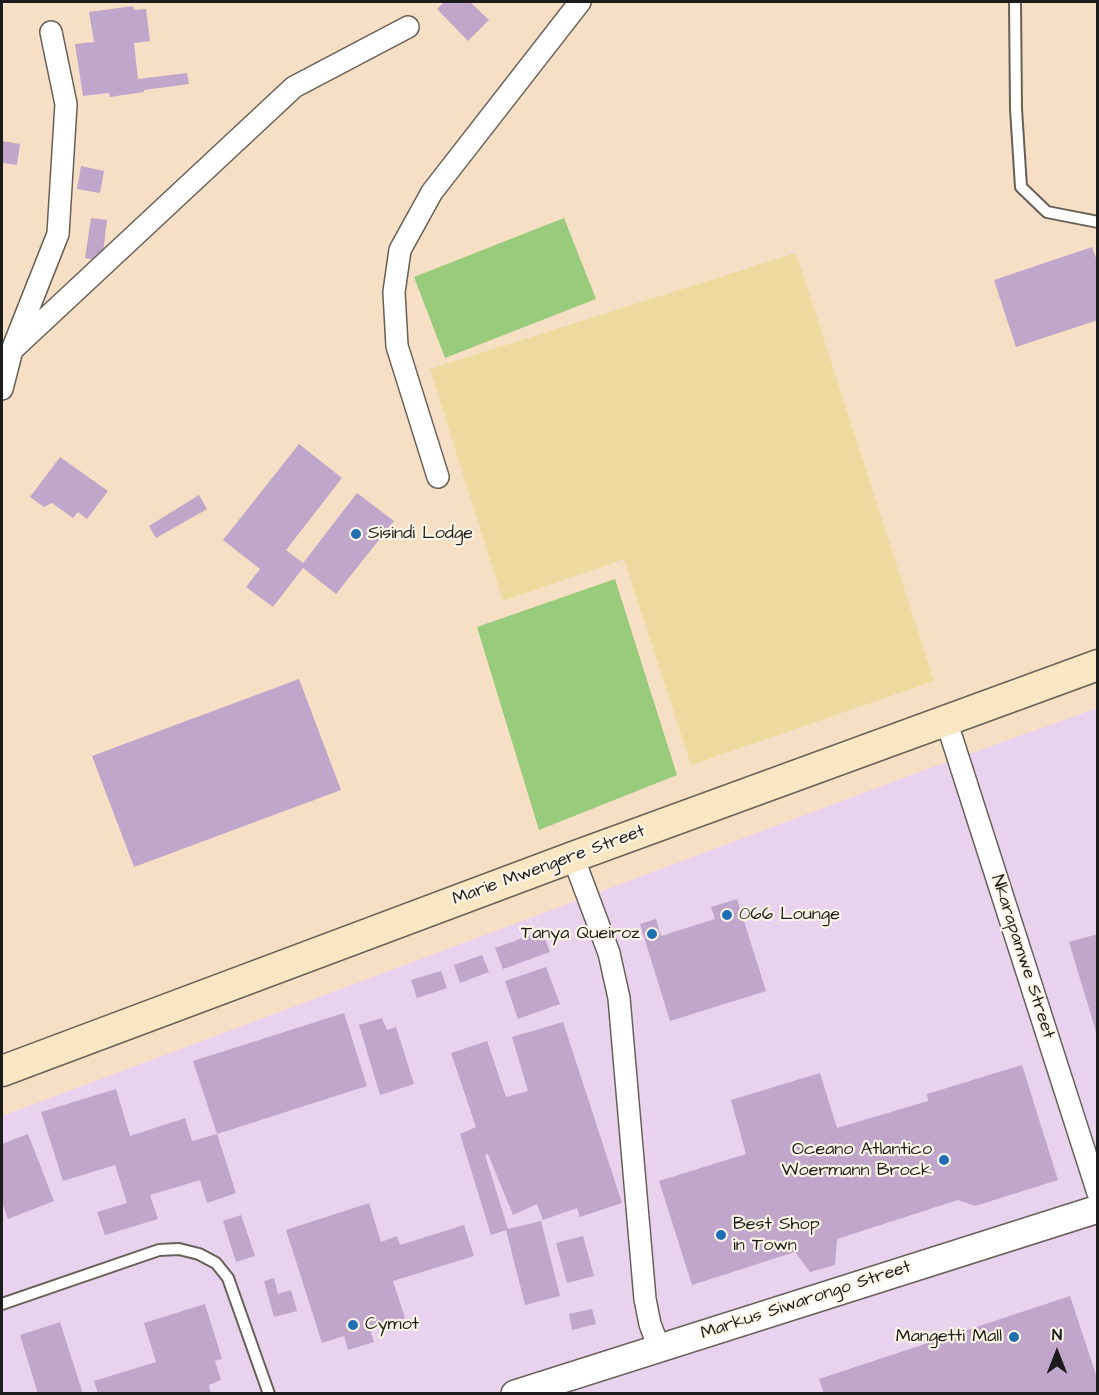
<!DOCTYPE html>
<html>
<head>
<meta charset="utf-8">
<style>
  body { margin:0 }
  #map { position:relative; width:1099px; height:1395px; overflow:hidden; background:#f6dfc4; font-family:"Architects Daughter",sans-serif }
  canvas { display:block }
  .frame { position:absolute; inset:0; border:3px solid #1c1c1c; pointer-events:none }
  .north { position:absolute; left:1027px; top:1323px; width:60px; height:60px; -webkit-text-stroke:4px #fcf5e5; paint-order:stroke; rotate:0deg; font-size:16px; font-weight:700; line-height:24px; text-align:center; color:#1c1c1c }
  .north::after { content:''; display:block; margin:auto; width:21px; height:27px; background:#1c1c1c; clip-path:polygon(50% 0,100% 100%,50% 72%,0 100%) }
</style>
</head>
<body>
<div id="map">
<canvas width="1099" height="1395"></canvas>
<div class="frame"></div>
<div class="north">N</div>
</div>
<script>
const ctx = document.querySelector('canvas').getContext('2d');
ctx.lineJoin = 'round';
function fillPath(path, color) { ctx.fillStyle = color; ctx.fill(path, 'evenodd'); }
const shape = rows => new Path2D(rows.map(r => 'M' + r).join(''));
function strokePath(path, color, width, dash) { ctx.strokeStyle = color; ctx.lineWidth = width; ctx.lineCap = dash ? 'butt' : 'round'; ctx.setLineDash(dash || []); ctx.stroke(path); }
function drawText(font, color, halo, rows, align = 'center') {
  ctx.font = font + ' "Architects Daughter",sans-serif'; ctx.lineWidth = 4.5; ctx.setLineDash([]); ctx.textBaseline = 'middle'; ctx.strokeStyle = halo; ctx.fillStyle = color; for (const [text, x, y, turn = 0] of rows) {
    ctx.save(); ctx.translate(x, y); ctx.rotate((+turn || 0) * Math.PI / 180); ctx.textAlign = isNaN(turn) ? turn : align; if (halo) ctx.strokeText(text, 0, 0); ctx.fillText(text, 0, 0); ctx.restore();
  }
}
const built = shape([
  [1097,708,1097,1393,2,1394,2,1116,922,771]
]);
const green = shape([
  [564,218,596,299,445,358,414,277],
  [615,579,677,775,539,830,477,627]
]);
const sand = shape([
  [796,253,934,681,691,765,624,559,503,601,430,369]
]);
const building = shape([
  [444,2,470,2,489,20,468,41,437,9],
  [133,6,134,10,146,9,150,41,134,43,138,79,187,73,189,84,144,90,144,92,110,97,109,93,83,96,75,44,94,42,89,12],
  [2,141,20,144,17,165,2,163],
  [81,166,104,171,100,193,77,189],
  [91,218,107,220,102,261,85,258],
  [1092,247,1098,263,1098,320,1016,347,994,280],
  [299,444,342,478,286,550,303,563,357,493,394,521,336,594,303,568,273,607,246,587,260,569,223,540],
  [60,457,108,491,87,519,78,512,73,518,52,503,44,507,30,497],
  [199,495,207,509,156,538,149,526],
  [299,679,341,790,134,867,92,756],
  [737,899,766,991,670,1021,640,924,656,919,661,936,715,919,711,907],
  [542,931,550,952,503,969,495,948],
  [1098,934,1098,1035,1097,1035,1069,942],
  [482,955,489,972,460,983,454,965],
  [546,967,560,1004,518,1019,505,981],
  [441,971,447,988,417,998,411,980],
  [344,1013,367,1086,217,1134,193,1061],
  [382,1018,387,1030,396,1027,414,1084,380,1095,359,1025],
  [563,1022,622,1203,580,1217,577,1208,543,1220,537,1204,513,1215,488,1154,485,1155,508,1229,541,1221,560,1296,525,1305,506,1230,491,1235,460,1134,476,1127,451,1053,487,1041,506,1097,528,1091,512,1037],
  [1022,1065,1058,1180,975,1206,958,1200,837,1239,835,1265,810,1272,795,1252,692,1285,659,1181,746,1154,731,1100,820,1073,837,1128,928,1101,927,1094],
  [116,1089,130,1136,185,1118,192,1141,217,1134,236,1193,207,1203,200,1180,150,1195,158,1219,105,1235,97,1212,127,1203,115,1165,63,1181,41,1112],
  [28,1134,54,1201,8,1219,2,1202,2,1144],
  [369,1203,381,1242,397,1236,400,1245,464,1225,474,1256,393,1281,405,1318,370,1329,374,1342,348,1350,344,1336,322,1343,286,1230],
  [241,1215,255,1256,236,1262,223,1221],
  [583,1236,594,1276,567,1283,556,1243],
  [274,1278,278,1294,291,1290,297,1311,274,1317,264,1281],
  [1070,1296,1098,1381,1098,1394,824,1394,819,1379],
  [205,1304,222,1359,215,1361,221,1380,209,1385,211,1394,98,1394,94,1381,156,1362,144,1323],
  [592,1309,596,1324,572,1330,569,1314],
  [60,1322,83,1394,38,1394,20,1335]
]);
const service = shape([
  [1015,2,1016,109,1021,187,1047,212,1098,222],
  [2,1304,159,1250,179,1249,199,1254,216,1263,228,1278,269,1394]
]);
const minor = shape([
  [12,350,294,87,408,27],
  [2,389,12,350,58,234,66,104,51,32],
  [438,477,397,346,394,292,400,250,432,192,580,2],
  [946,720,1098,1193],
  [573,857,609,953,619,998,645,1299,650,1324,659,1348]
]);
const tertiary = shape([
  [515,1394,1098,1209]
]);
const secondary = shape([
  [2,1071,573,857,1098,665]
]);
const markers = [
  [356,534,6,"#1f6fb2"],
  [727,915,6,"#1f6fb2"],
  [652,934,6,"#1f6fb2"],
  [944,1160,6,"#1f6fb2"],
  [721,1235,6,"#1f6fb2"],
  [353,1325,6,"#1f6fb2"],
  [1014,1337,6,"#1f6fb2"]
];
const poiNames = [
  ["Sisindi Lodge",368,534],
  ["066 Lounge",739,915],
  ["Tanya Queiroz",640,934,"right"],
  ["Oceano Atlantico",932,1150,"right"],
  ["Woermann Brock",932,1171,"right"],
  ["Best Shop",733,1225],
  ["in Town",733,1246],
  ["Cymot",365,1325],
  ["Mangetti Mall",1002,1337,"right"]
];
const streetNames = [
  ["Marie Mwengere Street",549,866,-20],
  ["Nkarapamwe Street",1022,957,72],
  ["Markus Siwarongo Street",806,1301,-18]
];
fillPath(built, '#e8d2ee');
fillPath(green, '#98cb7c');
fillPath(sand, '#eeda9e');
fillPath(building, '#c1a6cb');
strokePath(service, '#686057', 14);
strokePath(minor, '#686057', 24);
strokePath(tertiary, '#686057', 30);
strokePath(secondary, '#686057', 33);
strokePath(service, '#fff', 10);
strokePath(minor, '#fff', 21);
strokePath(tertiary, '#fff', 27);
strokePath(secondary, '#f9e7c3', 30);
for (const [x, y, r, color] of markers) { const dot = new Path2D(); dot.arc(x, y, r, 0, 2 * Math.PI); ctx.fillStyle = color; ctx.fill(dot); strokePath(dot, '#fcf5e5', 2); }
drawText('18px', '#1c1c1c', '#fcf5e5', poiNames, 'left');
drawText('18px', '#1c1c1c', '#fcf5e5', streetNames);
</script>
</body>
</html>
